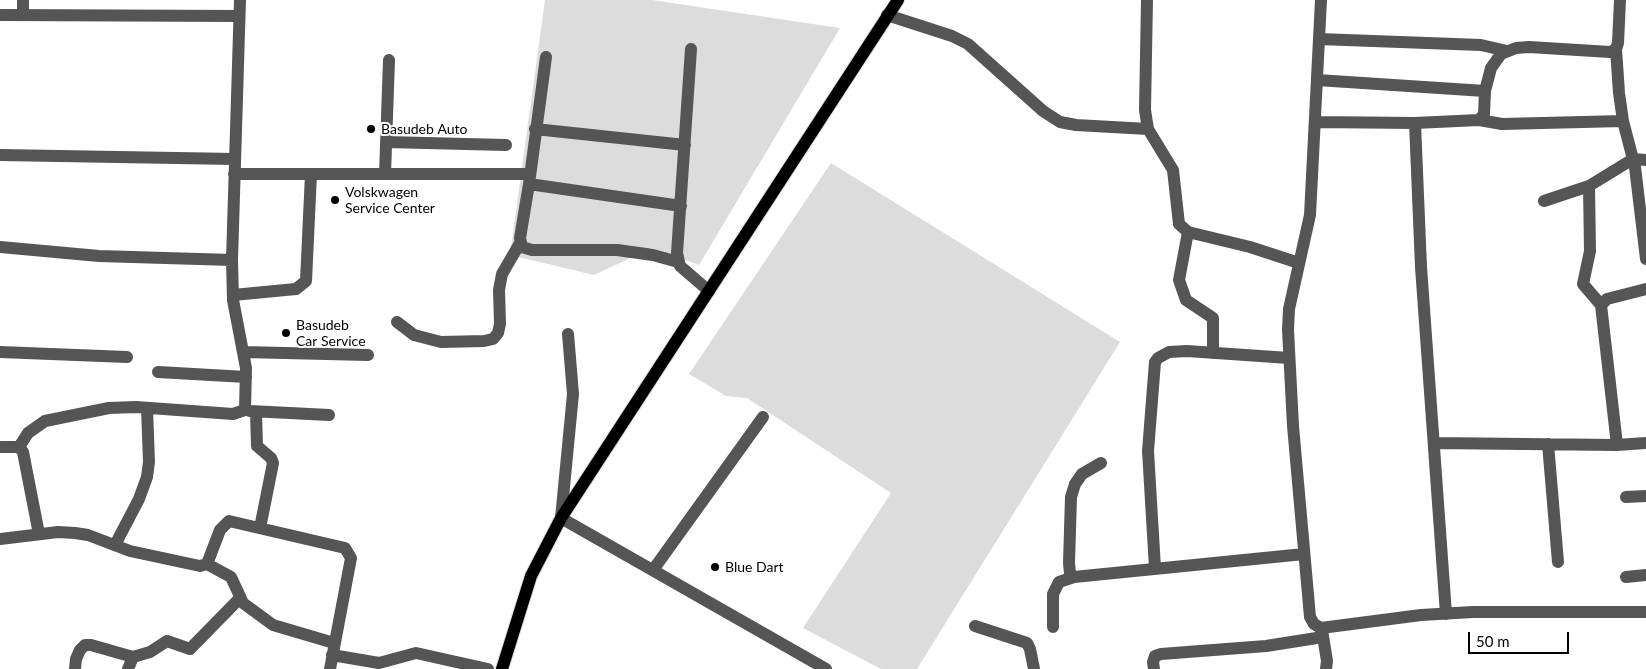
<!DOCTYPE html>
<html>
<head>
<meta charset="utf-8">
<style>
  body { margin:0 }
  #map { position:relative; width:1646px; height:669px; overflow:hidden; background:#fff; font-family:Lato,sans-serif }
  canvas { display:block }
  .scale { position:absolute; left:1468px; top:632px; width:101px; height:22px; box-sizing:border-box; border:2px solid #000; border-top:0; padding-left:6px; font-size:15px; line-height:18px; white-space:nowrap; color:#000; -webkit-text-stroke:4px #fff; paint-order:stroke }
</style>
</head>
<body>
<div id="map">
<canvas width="1646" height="669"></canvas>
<div class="scale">50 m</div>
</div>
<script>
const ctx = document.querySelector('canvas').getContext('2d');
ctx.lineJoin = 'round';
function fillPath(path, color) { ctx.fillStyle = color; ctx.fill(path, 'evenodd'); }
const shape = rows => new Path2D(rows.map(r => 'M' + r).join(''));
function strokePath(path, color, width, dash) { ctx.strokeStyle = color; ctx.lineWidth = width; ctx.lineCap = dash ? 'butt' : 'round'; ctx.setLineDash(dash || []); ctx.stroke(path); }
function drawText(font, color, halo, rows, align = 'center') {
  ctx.font = font + ' Lato,sans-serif'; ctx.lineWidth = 4; ctx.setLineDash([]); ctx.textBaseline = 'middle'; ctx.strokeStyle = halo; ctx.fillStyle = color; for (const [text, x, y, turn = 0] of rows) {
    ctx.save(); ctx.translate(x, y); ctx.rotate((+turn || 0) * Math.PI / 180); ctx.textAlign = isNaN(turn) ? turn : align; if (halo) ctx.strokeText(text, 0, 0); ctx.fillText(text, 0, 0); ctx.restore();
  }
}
const green = shape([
  [545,0,652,0,840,28,699,265,652,248,594,275,510,255],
  [831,163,1120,342,917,669,881,669,803,628,891,493,747,398,726,396,689,374]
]);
const minor = shape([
  [1147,0,1145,110,1148,129,1173,170,1179,224,1188,232,1250,247,1299,263],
  [1321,0,1310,215,1289,309,1288,330,1293,426,1310,617,1314,624,1321,628,1421,615,1473,612,1646,612],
  [0,15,239,16],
  [23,15,23,0],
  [887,15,952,36,968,44,1043,111,1060,122,1076,125,1148,129],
  [1319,39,1481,45,1507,51],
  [691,49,677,253,680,266,709,291],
  [1616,49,1619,93,1623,121,1635,167,1646,259],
  [546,57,529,184,520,238,522,247,532,250,617,250,653,255,678,262],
  [1317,80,1485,91],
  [1479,120,1502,124,1623,121],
  [1315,122,1415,123,1479,120,1484,114,1485,91,1491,68,1501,54,1516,48,1529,47,1610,52,1616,49,1618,43,1620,0],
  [1415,123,1421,267,1446,614],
  [535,129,685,145],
  [386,142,506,145],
  [0,155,235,159],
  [234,174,530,174],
  [385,174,389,60],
  [529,184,681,206],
  [1589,186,1590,251,1583,284,1601,305],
  [1544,201,1589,186,1633,159,1646,160],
  [1188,232,1179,280,1186,300,1213,318,1213,353],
  [0,247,99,256,232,260],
  [233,295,296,289,306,281,311,174],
  [397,322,414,335,441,342,484,341,493,339,498,333,500,324,499,290,502,274,520,243],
  [568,334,573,394,561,518,826,669],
  [0,352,127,357],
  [243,352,368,355],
  [158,372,246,377],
  [250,411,329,415],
  [256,412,257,446,271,458,273,463,260,528],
  [1434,443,1617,445,1646,443],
  [1548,444,1558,562],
  [1617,445,1601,305,1607,299,1646,289],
  [0,447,19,447,23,452,39,534],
  [19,447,28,433,45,421,109,408,136,407,233,414,245,410,246,368,233,300,232,260,240,0],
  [1101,463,1082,474,1075,484,1071,497,1069,563,1070,573,1074,577,1304,554],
  [1626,497,1646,496],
  [0,539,58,532,75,533,88,535,130,551,200,566,207,564,220,530,229,521,345,548,351,558,330,669],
  [115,545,139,499,147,477,149,462,147,408],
  [207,564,231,577,243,603,273,625,334,643],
  [1155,568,1148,451,1155,362,1158,358,1169,352,1187,351,1289,358],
  [653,570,763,417],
  [1626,577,1646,575],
  [975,626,1027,643,1030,649,1034,669],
  [1053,627,1053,594,1059,582,1074,577],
  [1322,630,1327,661,1326,669],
  [332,655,379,663,416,653,488,669],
  [75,669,76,659,80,650,85,645,91,645,133,657,150,652,167,641,190,649,240,598],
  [128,669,133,657],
  [1154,669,1153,662,1155,656,1161,654,1266,646,1323,637]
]);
const major = shape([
  [502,669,531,576,561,518,898,0]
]);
const markers = [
  [371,129,5,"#000"],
  [335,200,5,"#000"],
  [286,333,5,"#000"],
  [715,567,5,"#000"]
];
const poiNames = [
  ["Basudeb Auto",381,129],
  ["Volskwagen",345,192],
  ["Service Center",345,208],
  ["Basudeb",296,325],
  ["Car Service",296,341],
  ["Blue Dart",725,567]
];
fillPath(green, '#dcdcdc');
strokePath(major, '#dbdbdb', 14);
strokePath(minor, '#555', 12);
strokePath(major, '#000', 12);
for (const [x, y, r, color] of markers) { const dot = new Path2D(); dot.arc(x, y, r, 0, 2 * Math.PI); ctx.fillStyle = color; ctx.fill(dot); strokePath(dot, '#fff', 2); }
drawText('14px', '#000', '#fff', poiNames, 'left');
</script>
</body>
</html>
